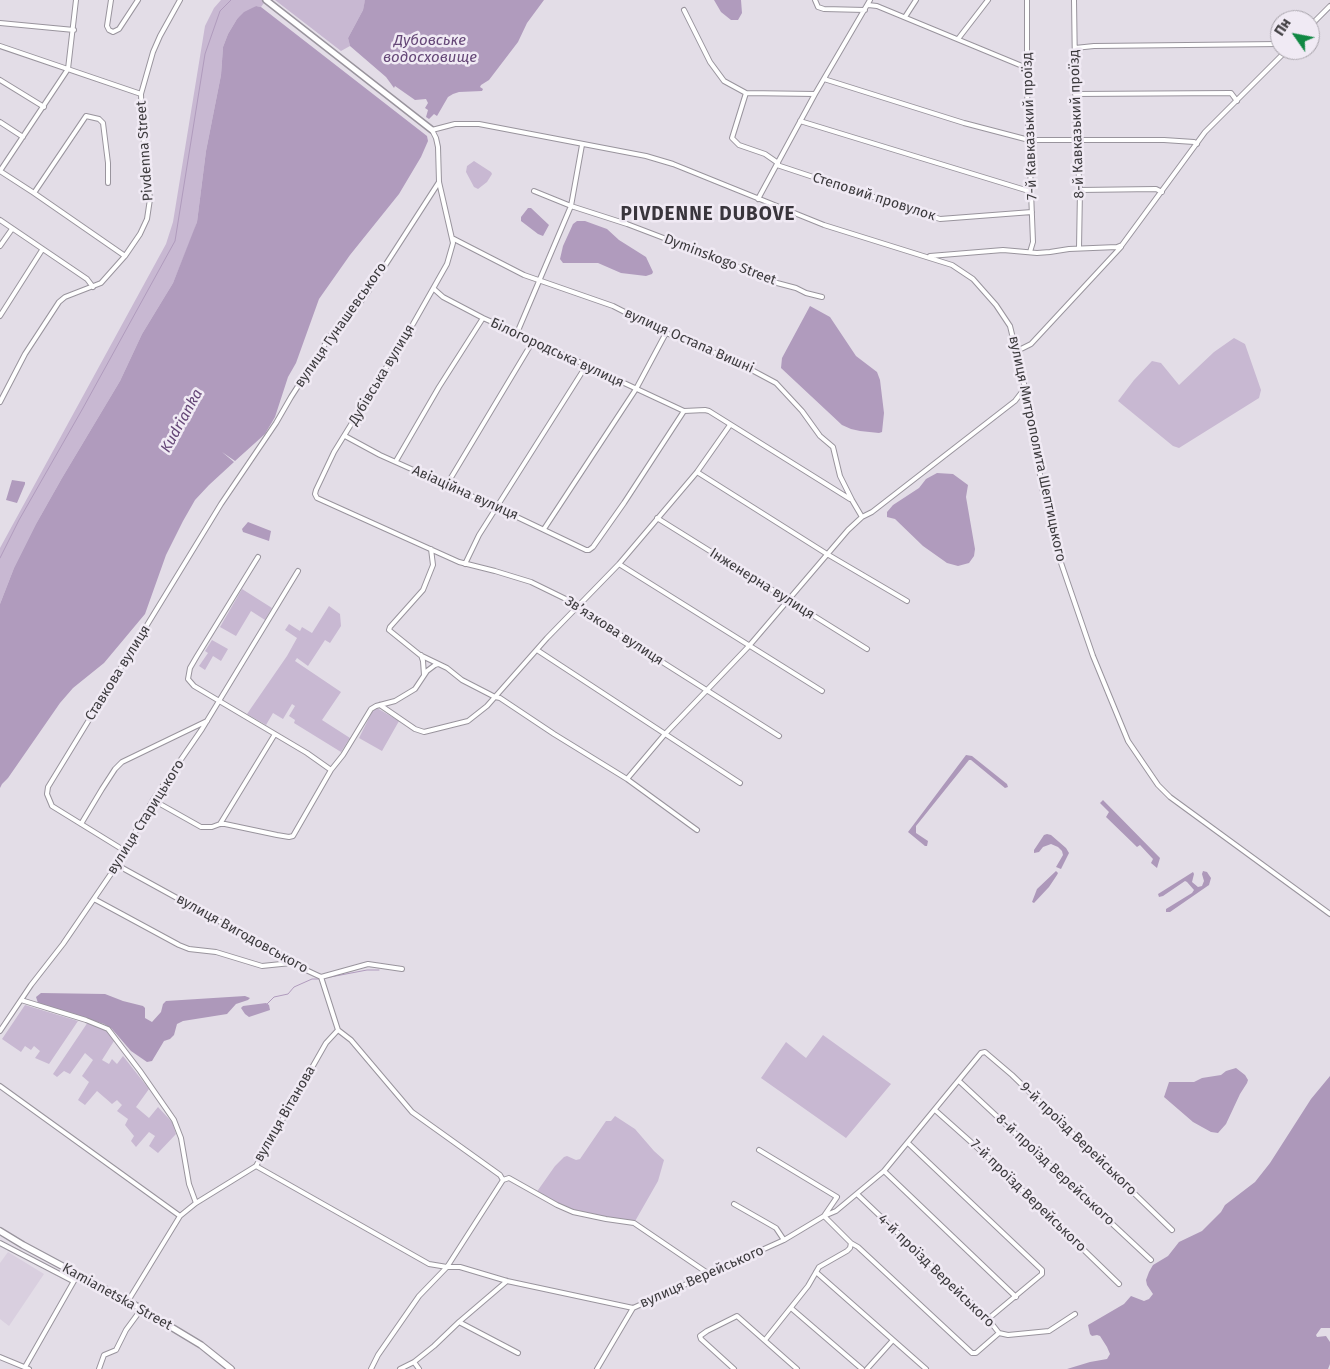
<!DOCTYPE html>
<html>
<head>
<meta charset="utf-8">
<style>
  body { margin:0 }
  #map { position:relative; width:1330px; height:1369px; overflow:hidden; background:#e3dde7; font-family:"Fira Sans",sans-serif }
  canvas { display:block }
  .north { position:absolute; left:1270px; top:10px; width:50px; height:50px; box-sizing:border-box; background:#f0eaf4; border:1px solid #a8a4ab; border-radius:50%; rotate:303deg; font-size:14px; font-weight:700; line-height:20px; text-align:center; color:#3d3b3e }
  .north::after { content:''; display:block; margin:auto; width:18px; height:22px; background:#108843; clip-path:polygon(50% 0,100% 100%,50% 72%,0 100%) }
</style>
</head>
<body>
<div id="map">
<canvas width="1330" height="1369"></canvas>
<div class="north">Пн</div>
</div>
<script>
const ctx = document.querySelector('canvas').getContext('2d');
ctx.lineJoin = 'round';
function fillPath(path, color) { ctx.fillStyle = color; ctx.fill(path, 'evenodd'); }
const shape = rows => new Path2D(rows.map(r => 'M' + r).join(''));
function strokePath(path, color, width, dash) { ctx.strokeStyle = color; ctx.lineWidth = width; ctx.lineCap = dash ? 'butt' : 'round'; ctx.setLineDash(dash || []); ctx.stroke(path); }
function drawText(font, color, halo, rows, align = 'center') {
  ctx.font = font + ' "Fira Sans",sans-serif'; ctx.lineWidth = 5; ctx.setLineDash([]); ctx.textBaseline = 'middle'; ctx.strokeStyle = halo; ctx.fillStyle = color; for (const [text, x, y, turn = 0] of rows) {
    ctx.save(); ctx.translate(x, y); ctx.rotate((+turn || 0) * Math.PI / 180); ctx.textAlign = isNaN(turn) ? turn : align; if (halo) ctx.strokeText(text, 0, 0); ctx.fillText(text, 0, 0); ctx.restore();
  }
}
const built = shape([
  [8,1252,44,1274,9,1326,0,1319,0,1263]
]);
const green = shape([
  [221,0,266,0,261,7,256,6,237,19,228,34,223,47,221,75,206,151,197,222,193,234,173,283,142,334,120,381,62,478,36,524,14,568,0,604,0,548,166,244,173,222,205,26,214,8],
  [275,0,365,0,365,1,363,10,348,38,350,46,341,51],
  [474,161,491,172,492,174,487,182,478,189,474,187,466,172,467,166],
  [1234,338,1245,344,1261,390,1259,398,1179,448,1173,446,1118,401,1134,380,1152,361,1161,363,1179,385,1214,352],
  [242,589,272,608,265,620,251,611,236,636,220,627],
  [329,606,340,614,341,626,330,643,325,640,308,666,297,658,295,661,341,692,322,720,350,738,341,752,294,723,295,720,289,716,295,706,292,704,283,719,273,713,266,725,247,714,287,656,297,638,285,630,289,624,300,631,302,627,312,633],
  [212,640,228,649,221,661,213,656,205,670,199,666,208,653,205,651],
  [377,708,399,721,382,751,359,738,372,712],
  [25,1005,78,1021,49,1064,35,1058,40,1051,34,1046,31,1050,25,1046,21,1052,2,1039],
  [88,1022,107,1031,114,1041,102,1060,109,1064,112,1059,117,1064,123,1056,149,1089,136,1107,149,1118,158,1107,172,1122,176,1134,158,1153,149,1146,155,1136,149,1132,136,1147,131,1141,134,1136,125,1125,128,1119,117,1111,122,1105,117,1100,112,1104,97,1091,85,1105,78,1100,89,1082,82,1076,93,1060,85,1053,70,1074,64,1071,57,1077,53,1074],
  [823,1035,891,1084,846,1138,761,1078,786,1042,806,1058],
  [615,1116,635,1129,654,1151,664,1160,658,1181,634,1223,573,1212,536,1193,555,1166,564,1157,567,1156,576,1160,580,1159,606,1121,611,1121]
]);
const forest = shape([
  [966,755,972,756,1007,784,1008,787,1005,788,971,760,969,760,916,826,916,833,928,841,927,846,925,846,908,832],
  [1103,800,1160,858,1157,868,1151,863,1153,859,1140,845,1137,847,1106,817,1109,812,1100,803],
  [1047,834,1051,835,1066,848,1069,853,1061,869,1056,867,1063,855,1062,851,1058,847,1051,844,1043,847,1039,852,1034,853,1034,850,1044,835],
  [1056,871,1058,873,1057,875,1049,887,1034,903,1032,902,1037,889],
  [1203,871,1207,872,1211,878,1209,885,1170,912,1166,912,1166,909,1192,893,1194,890,1187,882,1185,881,1163,896,1159,897,1158,894,1193,872,1194,874,1192,882,1198,887,1202,886,1204,881,1202,874],
  [41,993,105,994,123,1001,143,1006,145,1008,145,1018,152,1022,161,1012,163,1004,166,1001,245,996,250,998,248,1000,236,1004,227,1014,183,1021,177,1024,174,1035,170,1039,164,1041,152,1061,147,1062,131,1051,112,1029,104,1024,38,1003,36,997],
  [1330,1076,1330,1328,1321,1328,1316,1335,1317,1337,1326,1336,1330,1342,1330,1364,1328,1369,1067,1369,1090,1362,1107,1359,1110,1354,1107,1347,1100,1336,1097,1335,1092,1336,1090,1334,1088,1325,1124,1304,1131,1296,1144,1301,1149,1299,1153,1294,1147,1285,1146,1280,1149,1272,1153,1265,1168,1256,1179,1242,1202,1231,1221,1212,1225,1205,1255,1182,1270,1163,1311,1099]
]);
const water = shape([
  [365,0,544,0,527,23,518,42,489,80,481,85,480,87,483,89,482,91,459,92,453,94,448,97,437,116,434,114,429,119,426,117,428,110,425,108,428,103,426,99,415,100,395,86,394,88,386,77,350,46,348,38,363,10],
  [714,0,741,0,742,13,738,20,731,20,721,12],
  [256,6,261,7,427,136,428,141,421,157,399,194,350,255,319,299,296,363,288,377,275,417,265,434,235,461,222,452,234,462,209,485,195,500,183,521,166,555,145,614,104,663,73,688,60,703,8,778,2,784,0,788,0,604,14,568,36,524,62,478,120,381,142,334,173,283,197,222,206,151,221,75,223,47,228,34,237,19,244,12],
  [528,208,531,208,549,225,543,236,538,234,521,221,521,217],
  [577,221,585,221,607,229,619,240,646,257,653,272,652,274,646,276,621,273,598,263,563,263,560,259,563,246,573,224],
  [810,306,830,317,856,356,877,372,880,380,884,413,882,432,879,433,860,431,851,429,842,425,781,368,782,358],
  [937,473,953,474,968,485,966,497,975,549,974,556,969,563,958,566,947,563,923,546,895,519,887,517,887,512,893,505,919,488,926,479],
  [12,480,25,482,25,484,17,503,6,500],
  [248,522,271,531,269,541,243,532,242,529],
  [266,1003,269,1005,270,1010,249,1017,245,1014,241,1008,243,1006],
  [1236,1068,1245,1075,1248,1080,1247,1083,1240,1094,1226,1124,1218,1133,1211,1132,1193,1122,1164,1097,1169,1082,1194,1082,1202,1078,1221,1075,1226,1071]
]);
const stream = shape([
  [0,558,19,520,83,408,175,241,205,54,220,11,231,0],
  [325,978,367,970,379,970],
  [267,1004,274,997,288,994,294,987,312,979,319,979]
]);
const street = shape([
  [111,0,107,26,109,30,113,32,119,29,138,0],
  [815,0,818,7,824,9,865,10],
  [1027,0,1027,90,1033,242,1030,252],
  [1074,0,1076,140,1080,190,1079,248],
  [868,5,877,6,1027,68],
  [684,10,710,62,724,81,746,93,815,94],
  [905,17,916,0],
  [0,23,74,30],
  [1310,26,1330,6],
  [958,39,988,0],
  [0,46,141,94],
  [1075,48,1094,46,1280,44],
  [824,79,964,123,1029,140,1164,140,1194,142,1197,144],
  [0,80,44,107],
  [746,93,732,138,739,145,765,154,778,163],
  [1075,94,1231,93,1237,101],
  [800,121,1032,192],
  [0,122,23,137],
  [777,165,940,219,1032,212],
  [0,171,68,69,76,0],
  [0,171,34,193,125,256],
  [1080,190,1156,189,1162,192],
  [534,191,571,206,627,224,724,261,777,283,796,288,806,293,822,297],
  [34,193,86,116,99,119,103,123,108,163,108,183],
  [758,199,815,94,870,0],
  [0,220,87,279,93,287],
  [452,238,524,275,613,306,666,333,735,361,776,383,802,411,820,436,833,447,840,476,852,500,862,517],
  [0,246,12,229],
  [930,256,1003,250,1037,253,1050,252,1069,249,1117,247,1122,245,1205,132,1287,50],
  [434,289,443,297,483,318,517,333,684,411,705,410,709,411,850,499],
  [0,316,42,250],
  [517,333,571,206,582,145],
  [1017,351,1031,344,1121,247],
  [0,402,25,354,59,302,65,297,101,283,125,256,140,234,147,219,150,199,142,125,141,94,153,52,160,36,180,0],
  [345,436,380,455,496,507,586,550,589,550,593,547,624,503,684,411],
  [396,461,439,387,483,318],
  [697,472,827,554,907,601],
  [446,486,533,341],
  [657,518,867,649],
  [544,529,636,389,666,333],
  [431,549,433,565,423,590,390,627,389,630,420,655,447,668,462,680,495,697,500,698,554,734,627,779,697,830],
  [258,557,197,656,190,668,188,679,194,686,307,753,331,770],
  [465,564,479,535,586,366],
  [619,564,822,691],
  [537,650,740,783],
  [421,655,423,661,424,675],
  [380,705,415,729,424,732,468,721,487,706,547,638,619,564,697,472,730,425],
  [779,736,626,639,578,605,531,582,495,571,459,562,317,498,315,494,316,490,334,452,413,324,447,264,453,243,439,182,438,147,436,138,432,130,455,124,479,124,646,156,673,164,824,225,952,265,973,279,996,305,1010,326,1025,388,1043,492,1059,557,1093,656,1128,741,1158,785,1170,797,1330,914],
  [627,779,665,734,749,646,848,530,862,517,872,512,1015,401,1025,388],
  [153,800,201,827,212,827,220,824,225,824,277,835,289,837,293,836,331,770,343,755,371,709,376,706,395,701,415,689,427,671,435,665,438,664],
  [81,824,102,789,115,769,122,762,207,721],
  [220,824,275,734],
  [125,851,52,806,47,794,48,787,221,504,276,423,291,397,331,335,345,322,366,295,439,182],
  [117,865,295,963],
  [94,899,179,945,189,949,216,952,262,966,291,963,321,977,338,1030,351,1040,412,1112,500,1175,503,1180,509,1178,557,1205,573,1212,606,1219,634,1223,709,1274],
  [319,976,321,977,368,964,402,969],
  [21,1000,86,1020,108,1029,140,1071,174,1120,181,1138,189,1184,196,1203],
  [0,1031,31,985,63,944,117,865,153,800,202,729,298,571],
  [959,1081,1151,1260],
  [0,1086,180,1216],
  [935,1110,990,1159,1119,1284],
  [908,1143,1042,1270,1042,1274,988,1319],
  [759,1150,837,1197,824,1216,851,1243,858,1247,972,1353,976,1353,999,1333],
  [256,1166,429,1264,447,1267,460,1267,507,1281,633,1308,784,1240,824,1216,836,1211,884,1171,981,1053,985,1052,1012,1075,1172,1230],
  [884,1171,1016,1297],
  [857,1194,988,1319,999,1333,1008,1335,1049,1331,1075,1314],
  [734,1204,776,1228,784,1240],
  [0,1243,73,1281],
  [816,1272,926,1369],
  [128,1301,180,1216,196,1203,256,1166,326,1043,338,1030],
  [791,1308,862,1369],
  [459,1322,518,1353],
  [765,1340,808,1286,819,1267,847,1251,850,1248,851,1243],
  [0,1357,29,1369],
  [414,1362,419,1369],
  [25,1367,78,1274],
  [99,1369,104,1355,116,1350,126,1330,137,1315],
  [371,1369,378,1355,419,1296,447,1267,503,1180],
  [400,1369,414,1362,434,1346,459,1322,507,1281],
  [597,1369,633,1308],
  [734,1369,701,1339,700,1336,707,1331,737,1316,797,1369],
  [867,1369,893,1340]
]);
const secondary = shape([
  [266,0,432,130]
]);
const primary = shape([
  [0,1231,23,1245,133,1304,201,1345,231,1369]
]);
const streetNames = [
  ["8-й Кавказький проїзд",1077,124,-92],
  ["7-й Кавказький проїзд",1030,126,-92],
  ["Pivdenna Street",145,151,-94],
  ["Степовий провулок",874,197,18],
  ["Dyminskogo Street",720,260,21],
  ["вулиця Гунашевського",341,325,-55],
  ["вулиця Остапа Вишні",689,341,24],
  ["Білогородська вулиця",557,353,25],
  ["Дубівська вулиця",382,375,-59],
  ["вулиця Митрополита Шептицького",1037,449,78],
  ["Авіаційна вулиця",465,493,24],
  ["Інженерна вулиця",762,584,32],
  ["Звʼязкова вулиця",614,631,33],
  ["Ставкова вулиця",118,673,-58],
  ["вулиця Старицького",146,817,-58],
  ["вулиця Вигодовського",242,934,29],
  ["вулиця Вітанова",285,1114,-60],
  ["9-й проїзд Верейського",1078,1139,44],
  ["8-й проїзд Верейського",1055,1170,43],
  ["7-й проїзд Верейського",1028,1196,44],
  ["4-й проїзд Верейського",936,1271,44],
  ["вулиця Верейського",702,1277,-24],
  ["Kamianetska Street",117,1297,29]
];
const waterNames = [
  ["Дубовське",430,41],
  ["водосховище",430,58],
  ["Kudrianka",182,421,-61]
];
const districtNames = [
  ["PIVDENNE DUBOVE",708,215]
];
fillPath(built, '#d9cfdf');
fillPath(green, '#c8b8d2');
fillPath(forest, '#ad98ba');
fillPath(water, '#b09bbd');
strokePath(stream, '#b09bbd', 1);
strokePath(street, '#99949d', 6);
strokePath(secondary, '#99949d', 8);
strokePath(primary, '#99949d', 8);
strokePath(street, '#fff', 4);
strokePath(secondary, '#fff', 5);
strokePath(primary, '#fff', 5.5);
drawText('14px', '#3d3b3e', '#f0eaf4', streetNames);
drawText('italic 15px', '#654777', '#f0eaf4', waterNames);
ctx.letterSpacing = '1px';
drawText('bold 19px', '#39353c', '#f0eaf4', districtNames);
ctx.letterSpacing = '0px';
</script>
</body>
</html>
